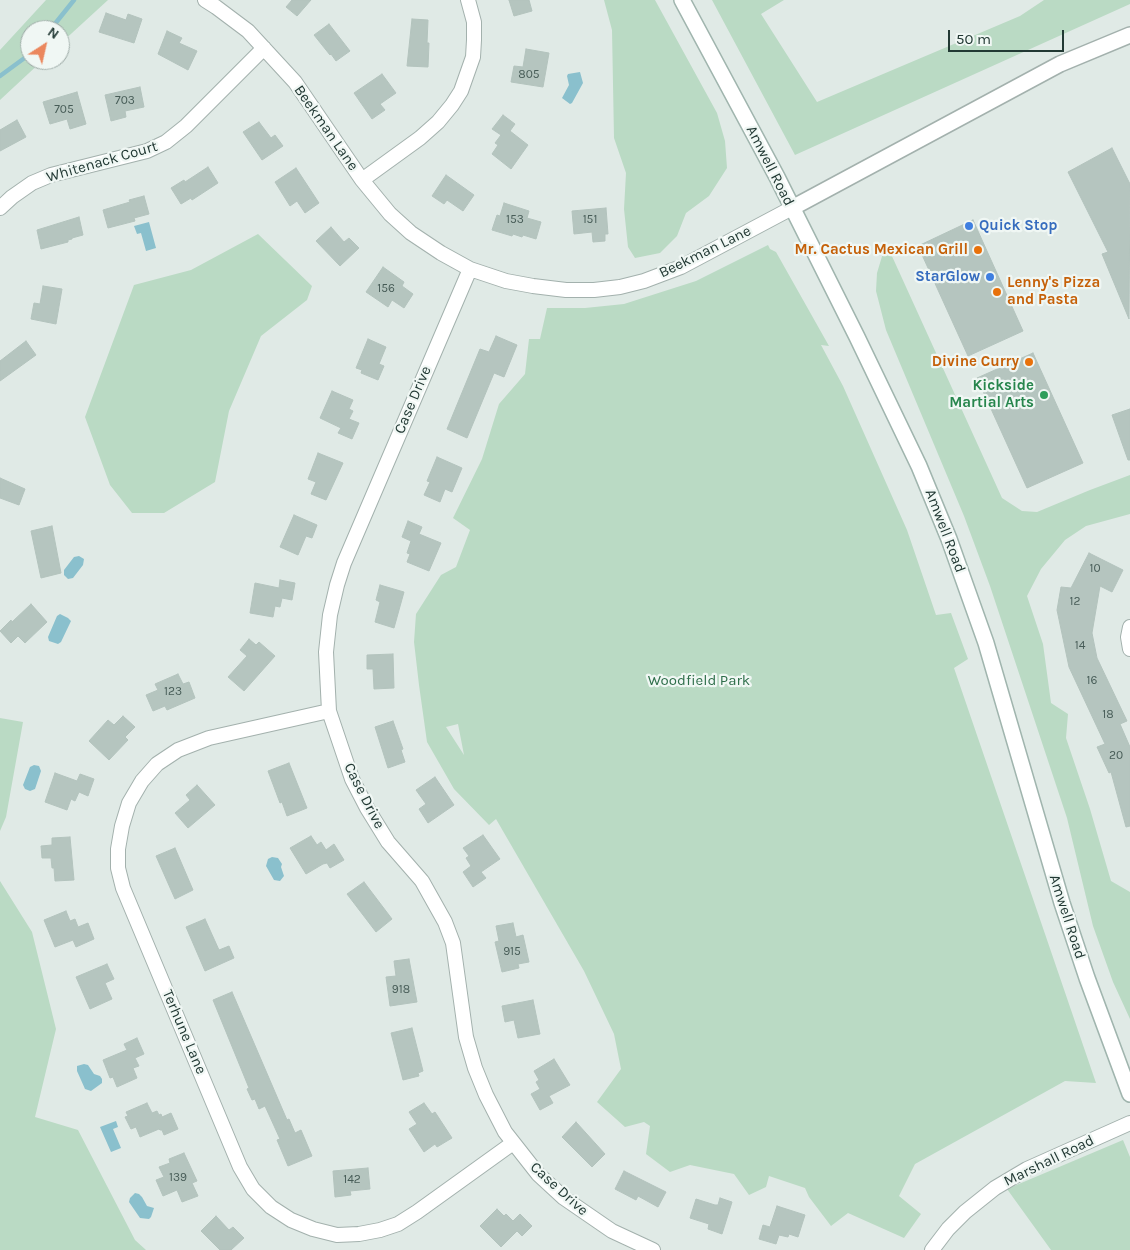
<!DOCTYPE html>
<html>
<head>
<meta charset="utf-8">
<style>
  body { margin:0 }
  #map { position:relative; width:1130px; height:1250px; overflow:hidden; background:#e0eae6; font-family:Karla,sans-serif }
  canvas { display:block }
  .north { position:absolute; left:20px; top:20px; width:50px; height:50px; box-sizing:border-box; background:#f0f7f4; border:1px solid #9eaba7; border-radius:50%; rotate:35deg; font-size:14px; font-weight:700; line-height:20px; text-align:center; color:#223934 }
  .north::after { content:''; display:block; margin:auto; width:18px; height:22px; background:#eb875d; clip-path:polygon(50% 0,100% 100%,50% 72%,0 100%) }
  .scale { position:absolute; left:948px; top:30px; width:116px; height:22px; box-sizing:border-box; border:2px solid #223934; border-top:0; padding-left:6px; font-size:15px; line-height:18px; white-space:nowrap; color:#223934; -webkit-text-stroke:4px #f0f7f4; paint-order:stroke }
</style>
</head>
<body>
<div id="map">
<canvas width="1130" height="1250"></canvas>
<div class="north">N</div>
<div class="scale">50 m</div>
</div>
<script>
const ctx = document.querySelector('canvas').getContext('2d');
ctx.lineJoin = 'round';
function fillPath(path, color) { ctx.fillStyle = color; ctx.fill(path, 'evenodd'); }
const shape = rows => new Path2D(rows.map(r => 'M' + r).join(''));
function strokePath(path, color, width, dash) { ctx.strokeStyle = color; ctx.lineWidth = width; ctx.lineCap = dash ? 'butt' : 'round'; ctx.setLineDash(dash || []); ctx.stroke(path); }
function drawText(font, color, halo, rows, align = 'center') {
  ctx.font = font + ' Karla,sans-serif'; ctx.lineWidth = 4.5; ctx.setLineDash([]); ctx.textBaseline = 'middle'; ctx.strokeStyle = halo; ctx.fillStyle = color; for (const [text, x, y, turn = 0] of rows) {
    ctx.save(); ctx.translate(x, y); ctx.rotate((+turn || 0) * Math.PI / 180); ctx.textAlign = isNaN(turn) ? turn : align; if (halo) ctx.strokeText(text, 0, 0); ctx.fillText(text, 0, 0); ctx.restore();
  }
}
const green = shape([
  [46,0,108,0,60,44,60,30,30,30,30,60,43,60,0,100,0,50],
  [604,0,655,0,717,113,725,141,727,168,709,196,686,213,677,236,660,253,635,258,628,247,624,209,626,173,614,138,612,30],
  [712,0,784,0,761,14,817,102,1020,16,1044,0,1130,0,1130,4,795,155],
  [258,234,312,286,307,300,261,336,229,411,215,482,164,513,132,513,110,485,85,417,134,285,191,270],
  [886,243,1002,498,1022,511,1037,512,1090,490,1130,475,1130,514,1086,526,1065,540,1041,569,1027,596,1043,644,1051,703,1068,714,1066,738,1090,809,1111,881,1130,892,1130,1019,1113,982,1093,926,1067,818,990,586,964,516,886,330,876,291,877,273],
  [768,245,770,249,776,252,829,346,821,345,843,386,907,530,936,615,951,613,968,659,954,668,1096,1083,1065,1081,915,1164,899,1196,921,1214,904,1238,848,1213,831,1226,809,1197,805,1188,769,1176,766,1187,749,1195,734,1174,690,1165,670,1172,646,1154,650,1126,644,1122,625,1127,597,1102,621,1069,614,1034,584,971,496,819,489,825,454,789,427,742,419,685,414,642,416,614,441,575,456,567,470,530,453,518,482,459,499,404,525,374,529,339,540,339,547,308,585,308,624,304,696,281],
  [458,724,464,755,446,727],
  [0,718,23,722,6,817,0,831],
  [0,881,32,932,56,1029,35,1117,78,1130,135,1240,146,1250,0,1250],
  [1123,1140,1130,1157,1130,1250,1051,1250,1007,1189]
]);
const water = shape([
  [580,72,583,83,572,103,570,104,562,98,569,85,567,76,568,74],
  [149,222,156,248,146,251,141,233,137,234,134,226],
  [79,556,84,559,83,565,73,578,68,579,64,575,64,570,74,557],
  [60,614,68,618,71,621,61,642,58,644,49,641,48,637,57,616],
  [34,765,39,766,41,771,35,789,30,791,25,789,23,785,30,767],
  [272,857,278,858,282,864,281,867,284,876,280,881,274,880,266,866,268,859],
  [84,1064,88,1065,94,1074,100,1076,102,1079,102,1083,91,1091,85,1089,77,1071,77,1066],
  [116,1121,118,1127,113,1129,121,1148,111,1152,100,1127],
  [135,1193,139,1194,142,1197,147,1206,154,1208,151,1217,149,1219,140,1218,129,1202,130,1198]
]);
const stream = shape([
  [50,30,74,0],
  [0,76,30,54]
]);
const building = shape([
  [292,0,311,0,297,16,286,7,292,0],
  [509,0,529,0,532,11,514,16,509,0],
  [106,13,126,20,128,14,142,19,134,43,99,32,106,13],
  [412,19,428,20,427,43,429,43,428,67,407,66,412,19],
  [329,24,350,51,336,61,331,54,330,55,314,35,329,24],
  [167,31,182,38,179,43,197,51,188,70,158,54,167,31],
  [526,49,549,53,543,87,511,82,514,66,523,67,526,49],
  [382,74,396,93,380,104,385,110,372,119,354,93,382,74],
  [140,87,144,107,125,111,126,117,111,121,105,95,140,87],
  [77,92,86,124,70,129,67,119,50,124,43,102,77,92],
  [503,115,515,124,510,131,528,145,511,169,492,154,498,145,495,143,501,135,492,129,503,115],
  [17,120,26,137,0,151,0,130,17,120],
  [259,122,271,138,275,135,283,146,262,160,243,132,259,122],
  [1112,148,1130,184,1129,319,1102,254,1108,252,1068,172,1112,148],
  [208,167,218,183,192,200,191,198,181,204,171,188,184,180,185,182,208,167],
  [296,168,319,203,305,213,297,201,290,206,275,182,296,168],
  [446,175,474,195,463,211,447,200,444,204,432,196,446,175],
  [144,196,149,214,134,218,135,221,108,228,103,210,130,202,129,200,144,196],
  [504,203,529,211,527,218,541,222,536,239,523,235,522,237,513,234,512,236,492,230,497,215,500,216,504,203],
  [606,208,608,234,605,234,605,241,593,242,592,232,574,234,572,211,606,208],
  [79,217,83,235,72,238,72,239,68,240,68,242,41,249,37,230,79,217],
  [973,220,1023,331,968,356,918,246,973,220],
  [331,227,344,242,349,238,359,248,340,266,316,241,331,227],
  [383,267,404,282,402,286,413,294,404,308,392,300,388,307,366,292,383,267],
  [43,286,62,289,56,324,31,319,34,303,40,304,43,286],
  [496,336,517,345,504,377,494,373,467,438,447,429,480,349,489,352,496,336],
  [368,339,386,347,379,364,384,366,378,380,361,373,362,370,356,368,368,339],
  [26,341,36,355,0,381,0,361,26,341],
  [1033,353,1083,463,1027,488,977,378,1033,353],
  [332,391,353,400,349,409,353,411,349,419,359,423,352,439,338,433,341,428,320,418,332,391],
  [1130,409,1130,460,1128,460,1112,415,1130,409],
  [318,453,343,463,326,500,311,494,316,482,308,479,318,453],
  [437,457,462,468,452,492,445,489,440,502,424,495,430,482,427,481,437,457],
  [0,478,25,489,19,505,0,498,0,478],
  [294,515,317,525,312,538,306,536,298,555,280,547,294,515],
  [408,521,422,527,419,534,441,543,429,571,407,562,410,554,407,553,411,541,402,537,408,521],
  [52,526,61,573,41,578,31,531,52,526],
  [1089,553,1123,570,1112,592,1100,586,1092,633,1097,658,1127,721,1120,724,1130,747,1130,826,1126,827,1111,772,1109,773,1097,747,1105,744,1069,667,1057,610,1061,587,1071,588,1089,553],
  [280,580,295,583,292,600,282,598,280,607,275,606,273,617,250,613,255,583,279,588,280,580],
  [380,585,404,592,394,628,375,622,380,602,376,600,380,585],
  [31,604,47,622,25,643,18,636,11,643,0,631,11,620,12,622,31,604],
  [249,639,256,645,259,642,275,656,244,691,228,677,247,656,240,650,249,639],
  [393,654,394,688,374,689,373,669,367,669,367,655,393,654],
  [178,674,183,684,189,682,195,698,167,710,165,706,153,711,146,695,158,690,155,684,178,674],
  [123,716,135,727,125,737,128,740,109,760,89,741,108,720,114,725,123,716],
  [393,721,403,749,401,750,405,762,388,768,375,727,393,721],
  [289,763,307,808,287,816,282,802,280,803,268,771,289,763],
  [55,773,77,781,80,774,94,779,88,796,79,792,75,801,71,799,67,810,45,802,55,773],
  [435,777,454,805,428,823,419,809,426,804,416,790,435,777],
  [197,785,215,805,188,828,175,813,190,800,186,795,197,785],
  [483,835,500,859,481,872,486,878,473,887,463,872,471,866,466,858,469,856,463,848,483,835],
  [311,836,317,845,321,842,326,850,334,844,344,860,330,868,327,863,323,864,306,874,290,848,311,836],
  [70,837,74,880,55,881,54,868,52,868,51,858,42,858,41,846,52,845,52,838,70,837],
  [175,848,193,890,175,899,156,856,175,848],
  [364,882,392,919,376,932,347,894,364,882],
  [66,911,70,921,75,919,78,927,88,923,94,939,76,947,73,940,55,947,44,920,66,911],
  [205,919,219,950,229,946,234,958,205,971,186,927,205,919],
  [513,923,516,937,523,935,529,962,518,964,519,968,502,972,495,942,499,941,496,926,513,923],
  [409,959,417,1002,390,1006,386,977,396,976,394,961,409,959],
  [107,964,114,979,105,983,112,999,90,1009,76,977,107,964],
  [232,992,287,1120,289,1119,295,1133,301,1130,312,1156,288,1166,277,1140,280,1139,265,1106,259,1109,255,1099,252,1100,247,1089,249,1088,213,1000,232,992],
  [533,1000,540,1034,518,1038,514,1020,505,1022,502,1006,533,1000],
  [412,1028,423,1071,418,1073,419,1076,403,1080,391,1033,412,1028],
  [137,1038,144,1054,135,1058,139,1066,133,1068,137,1078,117,1087,113,1077,110,1078,103,1060,127,1050,124,1044,137,1038],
  [554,1059,570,1085,549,1096,553,1103,540,1110,531,1094,540,1089,536,1082,539,1080,534,1071,554,1059],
  [147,1103,152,1113,157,1111,159,1115,161,1114,162,1117,171,1113,178,1129,164,1135,162,1130,160,1130,159,1129,140,1137,136,1127,131,1129,125,1117,128,1116,126,1112,147,1103],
  [424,1103,432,1114,435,1112,452,1138,437,1147,435,1144,424,1152,409,1129,417,1124,409,1112,424,1103],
  [576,1122,605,1154,592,1167,562,1137,576,1122],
  [184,1153,197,1181,192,1183,198,1196,182,1202,177,1190,163,1196,156,1180,164,1177,159,1167,170,1163,169,1159,184,1153],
  [368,1168,370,1189,350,1191,351,1195,335,1197,333,1171,368,1168],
  [624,1171,666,1192,658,1207,638,1196,636,1200,615,1189,624,1171],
  [720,1198,732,1202,722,1234,708,1229,709,1224,690,1218,696,1199,715,1205,718,1205,720,1198],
  [777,1206,805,1215,798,1237,789,1234,788,1237,779,1235,776,1244,759,1239,763,1225,770,1227,777,1206],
  [497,1209,504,1216,506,1214,513,1221,520,1214,532,1226,522,1236,517,1231,501,1247,480,1226,497,1209],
  [216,1216,229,1230,233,1227,244,1238,231,1250,220,1250,201,1231,216,1216]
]);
const minor = shape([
  [205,0,216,7,248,31,295,82,362,180,390,214,411,233,441,253,470,269,506,281,533,286,566,290,594,290,620,287,644,281,681,267,792,208],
  [362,180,420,138,438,122,452,105,461,91,473,57,474,40,474,22,468,0],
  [0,208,12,197,32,183,51,175,147,151,166,142,186,126,264,48],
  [470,269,344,563,337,585,330,615,326,652,329,711,352,779,367,808,388,842,422,881,445,922,453,943,466,1037,475,1068,486,1095,505,1132,538,1174,564,1198,612,1231,653,1250],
  [1130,627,1128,637,1130,649],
  [329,711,209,738,178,750,157,764,142,781,129,803,122,826,118,849,118,868,123,888,240,1167,253,1189,271,1207,291,1220,313,1229,337,1235,359,1234,380,1230,398,1224,417,1212,513,1143],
  [932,1250,948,1229,965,1212,995,1188,1027,1169,1130,1123]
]);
const tertiary = shape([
  [792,208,1060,64,1130,35]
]);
const secondary = shape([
  [682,0,777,177,857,337,919,466,949,539,986,643,1062,903,1087,978,1130,1094]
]);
const markers = [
  [969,226,5,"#3f7fe0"],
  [978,250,5,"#e8710a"],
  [990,277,5,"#3f7fe0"],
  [997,292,5,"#e8710a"],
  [1029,362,5,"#e8710a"],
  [1044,395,5,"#2e9e5b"]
];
const numberNames = [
  ["805",529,75],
  ["703",125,101],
  ["705",64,110],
  ["153",515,220],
  ["151",590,220],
  ["156",386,289],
  ["10",1095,569],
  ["12",1075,602],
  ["14",1080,646],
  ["16",1092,681],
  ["123",173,692],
  ["18",1108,715],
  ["20",1116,756],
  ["915",512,952],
  ["918",401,990],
  ["139",178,1178],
  ["142",352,1180]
];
const streetNames = [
  ["Beekman Lane",326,128,55],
  ["Whitenack Court",102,162,-16],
  ["Amwell Road",770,166,63],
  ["Beekman Lane",705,252,-26],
  ["Case Drive",413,400,-67],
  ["Amwell Road",945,531,69],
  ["Case Drive",364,796,63],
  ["Amwell Road",1067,917,72],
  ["Terhune Lane",184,1032,67],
  ["Marshall Road",1049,1161,-26],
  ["Case Drive",559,1189,42]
];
const shopNames = [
  ["Quick Stop",979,226],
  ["StarGlow",980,277,"right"]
];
const foodNames = [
  ["Mr. Cactus Mexican Grill",968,250],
  ["Lenny's Pizza",1007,283,"left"],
  ["and Pasta",1007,300,"left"],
  ["Divine Curry",1019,362]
];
const leisureNames = [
  ["Kickside",1034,386],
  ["Martial Arts",1034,403]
];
const parkNames = [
  ["Woodfield Park",699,681]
];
fillPath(green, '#badac4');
fillPath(water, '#8ac0cd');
strokePath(stream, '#8ac0cd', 4.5);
fillPath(building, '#b5c5bf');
strokePath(building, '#b3c3bd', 1);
strokePath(minor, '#a3b1ad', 16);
strokePath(tertiary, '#a3b1ad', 18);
strokePath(secondary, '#a0b5ae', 18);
strokePath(minor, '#fff', 14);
strokePath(tertiary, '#fff', 15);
strokePath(secondary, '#fff', 15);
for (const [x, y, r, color] of markers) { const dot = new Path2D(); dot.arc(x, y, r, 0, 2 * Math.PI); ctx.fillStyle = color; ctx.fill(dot); strokePath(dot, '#f0f7f4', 2); }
drawText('12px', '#475c57', null, numberNames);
drawText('15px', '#223934', '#f0f7f4', streetNames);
drawText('bold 15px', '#366cbe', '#f0f7f4', shopNames, 'left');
drawText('bold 15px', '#c56008', '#f0f7f4', foodNames, 'right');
drawText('bold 15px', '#27864d', '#f0f7f4', leisureNames, 'right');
drawText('15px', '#2e6e4a', '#f0f7f4', parkNames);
</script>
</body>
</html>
